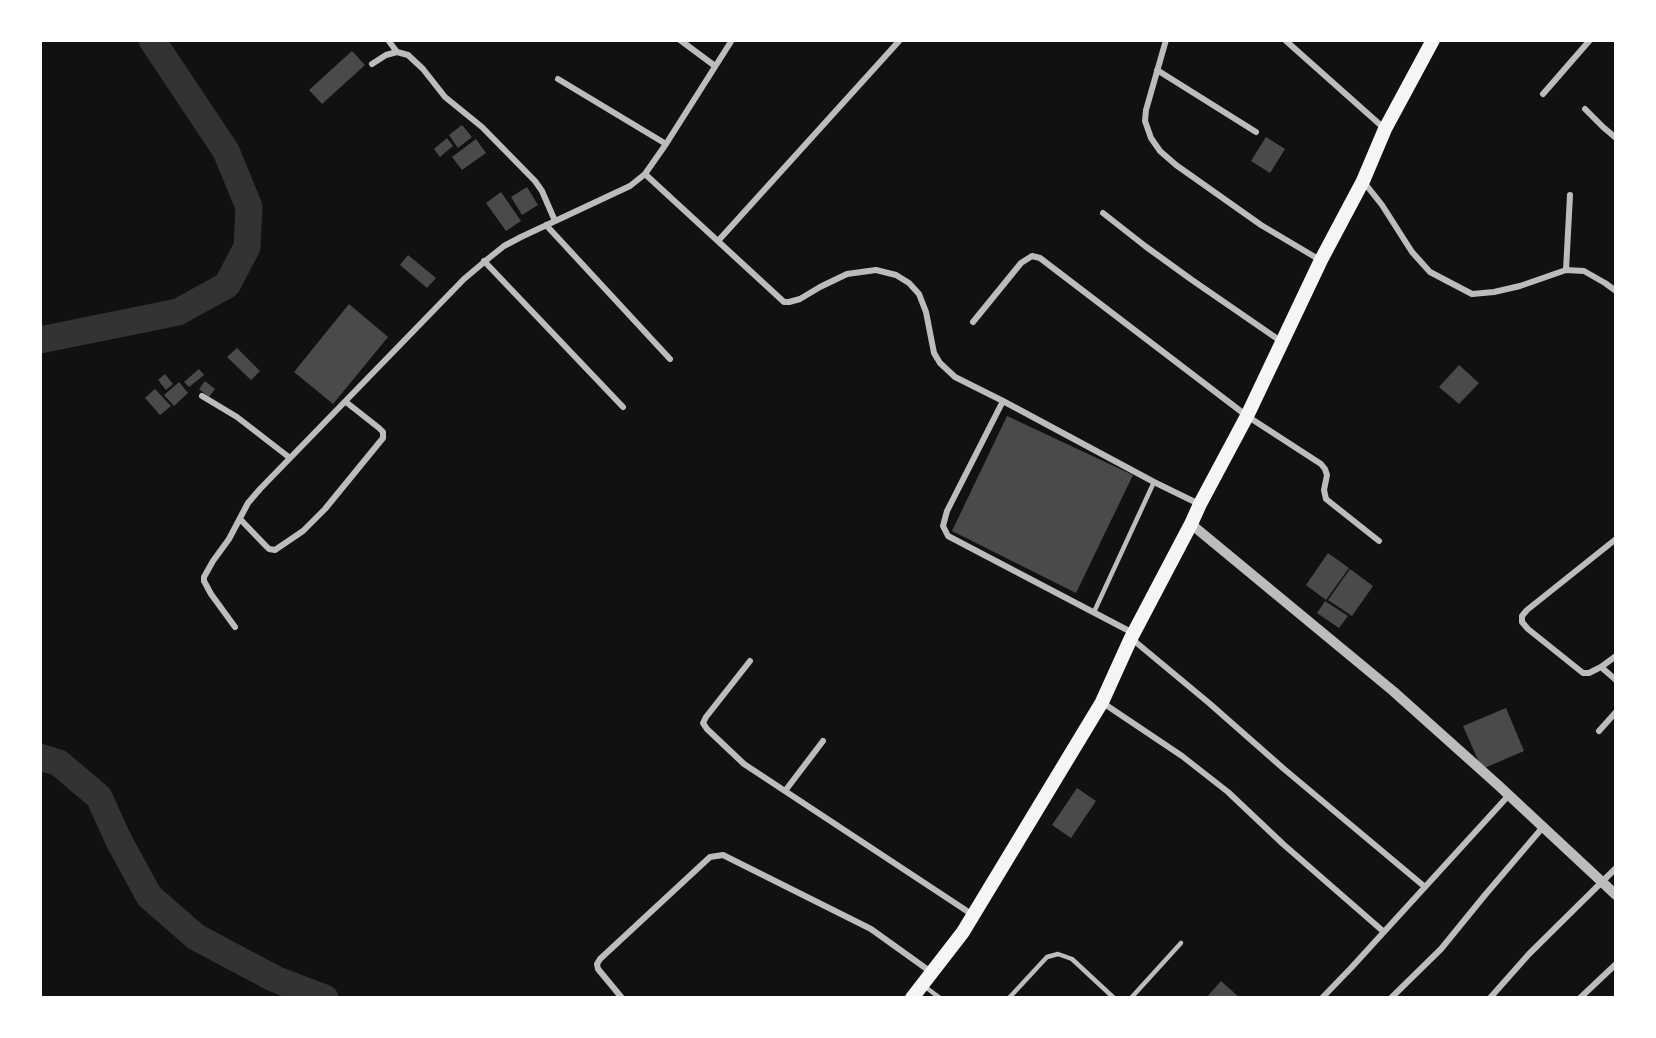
<!DOCTYPE html>
<html>
<head>
<meta charset="utf-8">
<style>
  body { margin:0 }
  #map { position:relative; width:1656px; height:1038px; overflow:hidden; background:#111; font-family:Signika,sans-serif }
  canvas { display:block }
  .frame { position:absolute; inset:0; border:42px solid #fff; pointer-events:none }
</style>
</head>
<body>
<div id="map">
<canvas width="1656" height="1038"></canvas>
<div class="frame"></div>
</div>
<script>
const ctx = document.querySelector('canvas').getContext('2d');
ctx.lineJoin = 'round';
const shape = rows => new Path2D(rows.map(r => 'M' + r).join(''));
function strokePath(path, color, width, dash) { ctx.strokeStyle = color; ctx.lineWidth = width; ctx.lineCap = dash ? 'butt' : 'round'; ctx.setLineDash(dash || []); ctx.stroke(path); }
function fillPath(path, color) { ctx.fillStyle = color; ctx.fill(path, 'evenodd'); }
const river = shape([
  [40,340,178,312,227,285,247,247,249,207,226,151,152,40],
  [40,757,59,763,99,797,118,839,149,896,196,937,275,979,325,998]
]);
const building = shape([
  [352,51,365,65,322,104,309,90],
  [462,125,472,137,458,148,449,135],
  [1266,137,1285,149,1270,173,1251,161],
  [447,138,453,146,440,157,434,149],
  [476,139,486,153,462,170,452,157],
  [527,187,538,205,522,215,511,197],
  [501,192,521,221,506,231,486,203],
  [408,255,436,278,427,288,400,265],
  [349,304,388,337,333,404,294,372],
  [237,348,260,371,251,380,227,357],
  [1459,365,1479,383,1459,404,1439,387],
  [199,369,204,375,189,387,184,382],
  [165,374,173,384,166,390,158,380],
  [205,381,215,389,209,397,199,389],
  [179,382,188,393,174,406,164,395],
  [155,389,171,406,160,415,145,398],
  [1007,416,1133,475,1076,593,952,531],
  [1328,553,1349,568,1326,600,1306,585],
  [1350,569,1373,586,1352,616,1328,600],
  [1325,601,1348,616,1339,628,1317,613],
  [1506,708,1524,751,1482,769,1463,726],
  [1077,788,1096,801,1071,838,1052,825],
  [1221,981,1240,998,1206,998]
]);
const service = shape([
  [1094,612,1154,482],
  [924,986,940,998],
  [1009,998,1047,957,1058,954,1072,959,1114,998],
  [1131,998,1181,943]
]);
const minor = shape([
  [388,40,397,52],
  [680,40,715,66],
  [1166,40,1146,110,1145,121,1151,138,1160,151,1176,165,1261,225,1320,260],
  [1285,40,1385,129],
  [372,64,386,55,397,52,408,55,423,69,445,97,482,127,535,181,542,191,555,221],
  [1157,70,1256,132],
  [558,79,666,144],
  [1543,94,1590,40],
  [1585,109,1603,127,1616,138],
  [645,174,784,302,789,302,800,299,820,287,847,274,876,270,896,275,909,283,919,294,926,312,934,353,940,363,955,377,1003,401,1154,482,1199,504],
  [1363,181,1382,205,1412,252,1430,272,1472,294,1494,292,1520,286,1566,270,1584,271,1605,283,1616,291],
  [1103,213,1145,246,1192,280,1282,342],
  [546,225,670,359],
  [718,241,900,40],
  [484,261,623,407],
  [1566,270,1570,195],
  [973,322,1021,263,1032,256,1040,258,1247,416,1321,464,1325,469,1327,475,1324,490,1326,499,1379,541],
  [202,396,237,417,290,458],
  [1003,401,947,511,943,526,948,536,1133,633],
  [240,519,265,545,269,549,275,550,303,531,325,509,383,438,383,432,379,428,346,402],
  [1616,539,1527,610,1522,616,1522,622,1528,629,1583,673,1589,673,1601,667,1616,656],
  [235,627,211,594,204,581,204,577,213,561,229,539,248,503,260,489,464,279,489,258,504,246,521,237,630,186,645,174,666,144,732,40],
  [1132,639,1209,703,1284,769,1425,887],
  [750,661,706,717,703,723,707,729,744,764,973,915],
  [1601,667,1616,680],
  [1103,703,1182,756,1228,792,1283,844,1384,932],
  [1599,731,1616,712],
  [785,791,823,741],
  [622,998,598,969,597,964,600,959,710,857,723,855,871,929,931,972],
  [1322,998,1351,968,1509,795],
  [1391,998,1441,949,1485,895,1543,827],
  [1490,998,1529,954,1616,868],
  [1580,998,1616,964]
]);
const tertiary = shape([
  [1191,524,1393,691,1498,785,1616,895]
]);
const trunk = shape([
  [912,998,963,932,1102,702,1131,638,1191,524,1200,504,1247,416,1321,260,1363,181,1385,129,1433,40]
]);
strokePath(river, '#333', 27);
fillPath(building, '#4a4a4a');
strokePath(service, '#bcbcbc', 4.5);
strokePath(minor, '#bcbcbc', 6);
strokePath(tertiary, '#bcbcbc', 10);
strokePath(trunk, '#f5f5f5', 14);
</script>
</body>
</html>
